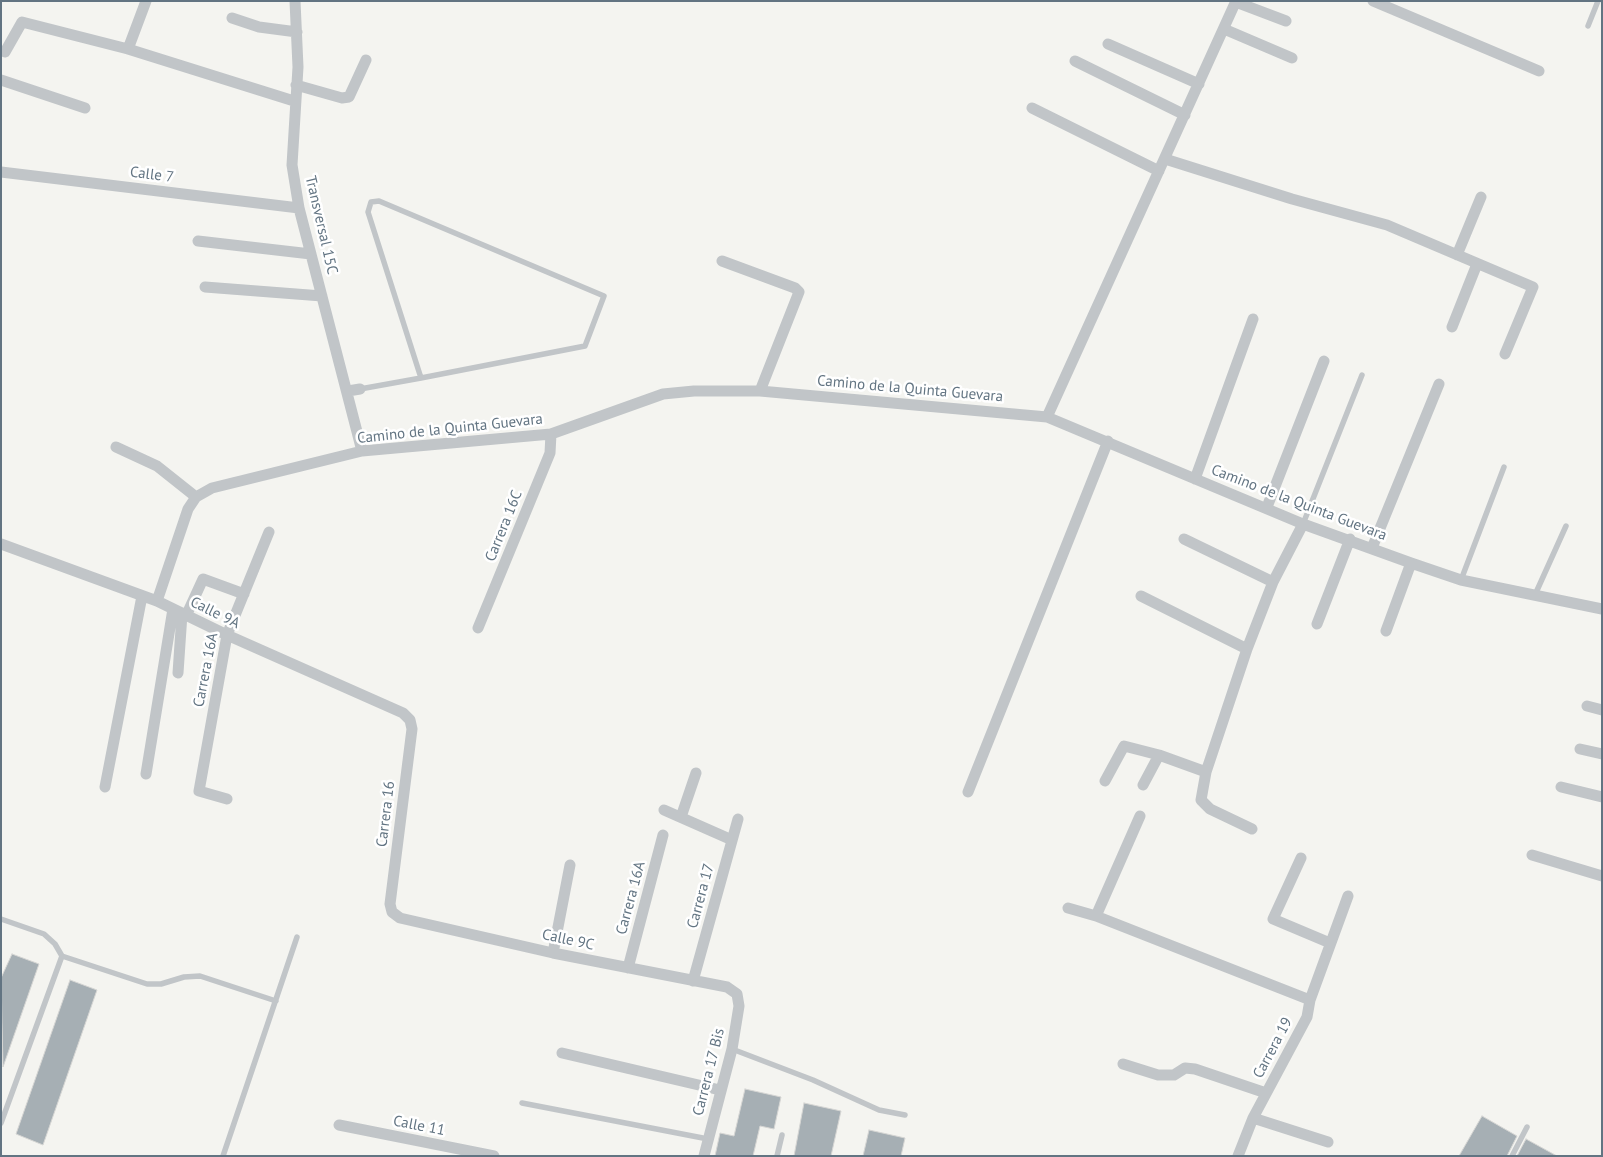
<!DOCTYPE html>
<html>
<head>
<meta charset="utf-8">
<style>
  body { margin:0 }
  #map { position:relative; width:1603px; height:1157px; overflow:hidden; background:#f4f4f0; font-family:"PT Sans",sans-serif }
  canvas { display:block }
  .frame { position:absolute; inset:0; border:2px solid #627482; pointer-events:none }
</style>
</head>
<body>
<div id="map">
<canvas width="1603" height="1157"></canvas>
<div class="frame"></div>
</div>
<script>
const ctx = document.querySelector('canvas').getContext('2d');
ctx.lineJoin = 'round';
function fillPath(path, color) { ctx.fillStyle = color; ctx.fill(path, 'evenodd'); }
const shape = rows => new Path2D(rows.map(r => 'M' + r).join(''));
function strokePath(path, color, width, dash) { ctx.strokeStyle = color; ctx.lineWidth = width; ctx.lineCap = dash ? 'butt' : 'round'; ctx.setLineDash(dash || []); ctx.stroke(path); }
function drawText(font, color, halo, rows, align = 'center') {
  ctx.font = font + ' "PT Sans",sans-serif'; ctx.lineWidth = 5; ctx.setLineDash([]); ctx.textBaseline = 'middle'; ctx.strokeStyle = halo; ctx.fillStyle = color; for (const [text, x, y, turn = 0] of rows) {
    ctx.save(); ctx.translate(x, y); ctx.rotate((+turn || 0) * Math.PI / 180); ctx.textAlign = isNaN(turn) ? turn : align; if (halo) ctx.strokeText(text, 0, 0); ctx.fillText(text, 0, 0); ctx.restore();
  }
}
const building = shape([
  [12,954,39,964,3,1067,1,978,12,954],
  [70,980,97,990,43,1145,16,1134,70,980],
  [745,1089,781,1097,774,1129,760,1126,753,1156,715,1156,720,1133,734,1136,745,1089],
  [804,1103,841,1111,831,1156,794,1156,804,1103],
  [1482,1116,1517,1136,1507,1156,1459,1156,1482,1116],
  [869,1130,905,1138,901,1156,863,1156,869,1130],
  [1526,1139,1557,1156,1517,1156,1526,1139]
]);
const service = shape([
  [1588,26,1598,1],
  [360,389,421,378,585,346,604,296,379,201,371,202,368,212,421,378],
  [1303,524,1362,375],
  [1461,580,1504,467],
  [1534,597,1566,526],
  [1,919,44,934,55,944,62,956,147,984,161,984,184,977,200,976,276,1001],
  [732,1049,813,1080,879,1110,905,1115],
  [522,1103,708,1139],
  [1,1123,62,956],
  [223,1156,297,937],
  [777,1156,782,1135],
  [1512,1156,1527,1127]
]);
const minor = shape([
  [295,1,298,67,292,165,299,208,362,451],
  [1373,1,1539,71],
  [1236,2,1286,21],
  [232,18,259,27,297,32],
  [1224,29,1292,58],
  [1108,44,1199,84],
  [128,49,146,1],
  [5,52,22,22,128,49,294,101],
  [1075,61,1185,115],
  [1,80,85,108],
  [296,85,342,98,349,97,366,60],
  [1032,108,1159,171],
  [1165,159,1292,199,1387,225,1533,287,1505,354],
  [1,172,299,208],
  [198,241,311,254],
  [1457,255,1481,197],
  [722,261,795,288,799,292,760,391],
  [205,287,322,296],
  [1452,327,1477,264],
  [348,391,360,389],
  [1047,417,1236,1],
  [116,447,157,466,196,497],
  [1195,479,1253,319],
  [1267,507,1324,361],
  [1184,539,1273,582],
  [1,544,157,601,227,635,403,713,410,720,412,729,390,904,392,912,400,918,553,953,727,987,737,994,739,1006,732,1049,704,1156],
  [1372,548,1439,384],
  [1141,596,1247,649],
  [157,601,188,509,196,497,212,488,362,451,551,434,663,394,694,391,760,391,1047,417,1303,524,1411,563,1461,580,1602,609],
  [186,616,203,579,244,594],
  [1317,624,1350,539],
  [478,628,550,453,551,434],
  [1386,631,1411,563],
  [178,673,182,614],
  [1587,706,1602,710],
  [1580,749,1602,754],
  [146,774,173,609],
  [1105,781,1124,746,1159,755,1206,772],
  [1143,785,1159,755],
  [105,787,142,596],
  [1561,787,1602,797],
  [968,792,1108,441],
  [227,799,199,791,227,635,269,532],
  [664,810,732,840],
  [681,817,696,773],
  [1252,829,1210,809,1201,800,1206,772,1247,649,1273,582,1303,524],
  [1532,855,1602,876],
  [1301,858,1273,919,1330,943],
  [1068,908,1096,916,1310,1000],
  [1096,916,1140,816],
  [553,953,570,865],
  [628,968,663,835],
  [693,981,738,819],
  [562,1053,720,1090],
  [1123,1064,1158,1075,1174,1075,1185,1068,1195,1069,1266,1093],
  [1253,1118,1328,1142],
  [339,1125,494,1156],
  [1238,1156,1253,1118,1307,1017,1310,1000,1348,896]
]);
const streetNames = [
  ["Calle 7",152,175,7],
  ["Transversal 15C",321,225,77],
  ["Camino de la Quinta Guevara",910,389,5],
  ["Camino de la Quinta Guevara",450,429,-6],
  ["Camino de la Quinta Guevara",1299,503,21],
  ["Carrera 16C",504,526,-68],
  ["Calle 9A",215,613,26],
  ["Carrera 16A",206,670,-79],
  ["Carrera 16",386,814,-83],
  ["Carrera 17",701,896,-75],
  ["Carrera 16A",631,898,-75],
  ["Calle 9C",568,940,12],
  ["Carrera 19",1273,1048,-62],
  ["Carrera 17 Bis",709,1072,-76],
  ["Calle 11",419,1126,11]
];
fillPath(building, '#a6afb4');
strokePath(building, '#d5d5d3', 1);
strokePath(service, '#c1c5c8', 5.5);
strokePath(minor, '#c1c5c8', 11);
drawText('15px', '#627482', '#fff', streetNames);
</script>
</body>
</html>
